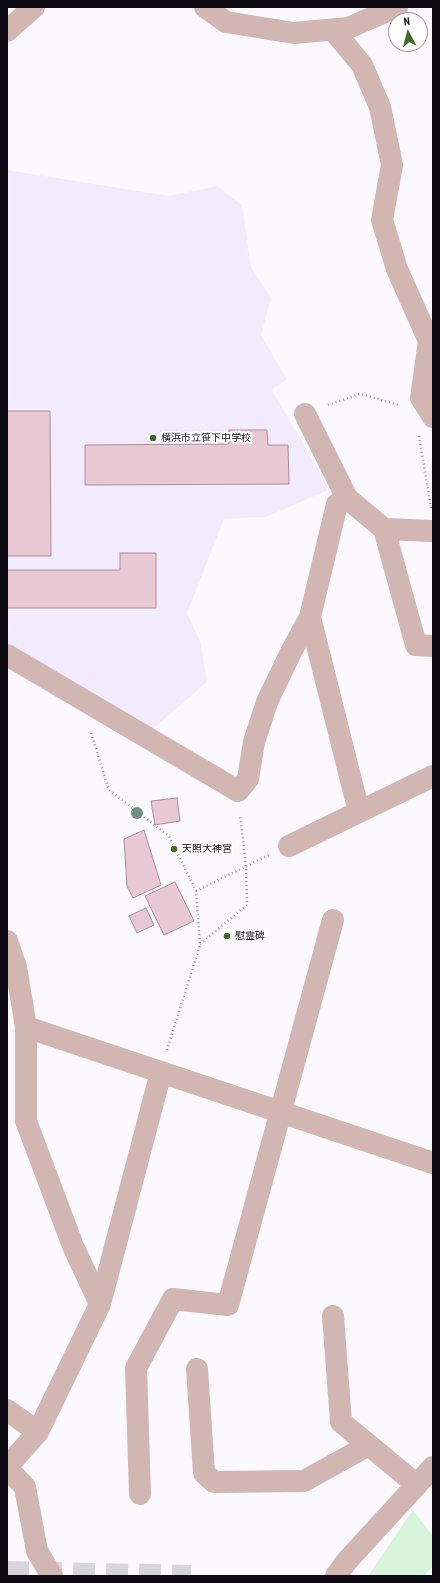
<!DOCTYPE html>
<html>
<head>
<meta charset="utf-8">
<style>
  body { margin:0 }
  #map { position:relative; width:440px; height:1583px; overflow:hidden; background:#fbf9ff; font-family:"PT Sans Narrow",sans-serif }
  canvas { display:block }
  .frame { position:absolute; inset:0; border:8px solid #0e0a13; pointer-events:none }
  .north { position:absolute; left:388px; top:12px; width:40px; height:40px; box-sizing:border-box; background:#fff; border:1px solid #9f9da1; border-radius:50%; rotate:353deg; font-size:11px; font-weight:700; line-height:16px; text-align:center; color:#0e0a13 }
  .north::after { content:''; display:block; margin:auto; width:14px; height:18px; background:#426a25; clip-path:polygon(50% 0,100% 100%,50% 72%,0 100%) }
</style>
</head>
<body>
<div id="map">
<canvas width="440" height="1583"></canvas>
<div class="frame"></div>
<div class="north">N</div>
</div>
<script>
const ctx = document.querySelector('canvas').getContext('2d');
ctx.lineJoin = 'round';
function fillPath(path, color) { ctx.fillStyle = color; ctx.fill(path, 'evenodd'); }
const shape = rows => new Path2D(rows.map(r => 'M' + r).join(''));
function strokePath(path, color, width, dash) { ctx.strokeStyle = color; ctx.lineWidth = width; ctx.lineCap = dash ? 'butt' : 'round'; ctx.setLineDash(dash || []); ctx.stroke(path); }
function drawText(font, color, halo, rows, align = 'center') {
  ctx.font = font + ' "PT Sans Narrow","Noto Sans JP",sans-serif'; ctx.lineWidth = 4; ctx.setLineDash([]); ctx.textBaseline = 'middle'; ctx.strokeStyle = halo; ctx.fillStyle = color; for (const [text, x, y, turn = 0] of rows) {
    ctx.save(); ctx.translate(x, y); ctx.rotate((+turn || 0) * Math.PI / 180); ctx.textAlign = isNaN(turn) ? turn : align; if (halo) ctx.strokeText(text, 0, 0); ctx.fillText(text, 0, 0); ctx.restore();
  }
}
const built = shape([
  [7,170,169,196,217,186,242,205,251,267,271,298,261,335,287,379,272,390,328,486,326,491,266,517,224,519,187,613,201,643,207,682,147,734,7,648]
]);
const green = shape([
  [413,1510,433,1536,433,1566,424,1576,368,1576]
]);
const building = shape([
  [7,411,50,411,51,556,7,556,7,411],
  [229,430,267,430,268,445,288,445,289,484,85,485,85,445,229,444,229,430],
  [120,553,156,553,156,608,7,608,7,570,120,570,120,553],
  [177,798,180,821,155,825,151,801,177,798],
  [144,830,161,885,133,898,127,886,124,839,144,830],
  [175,882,194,921,164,935,145,896,175,882],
  [146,908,154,925,137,933,129,916,146,908]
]);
const majorTunnel = shape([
  [7,1572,191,1576]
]);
const path = shape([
  [328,405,360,394,399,405],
  [419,436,431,508],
  [91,733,109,790,169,836,196,891,200,945,167,1050],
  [196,891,269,855],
  [200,944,247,905,246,867,240,815]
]);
const minor = shape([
  [205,7,226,22,294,33,348,28,397,7],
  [333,30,362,65,380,107,392,165,382,220,397,269,429,341,421,398,433,417],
  [7,31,34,7],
  [305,414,347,498,384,529,433,531],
  [384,529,416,645,433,646],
  [310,617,359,812],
  [7,655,238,791,248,779,254,742,267,702,291,652,310,617,337,504,347,498],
  [289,846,433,776],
  [7,941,16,967,26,1027,26,1121,73,1246,100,1304],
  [26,1027,433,1163],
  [333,1316,341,1422,417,1485],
  [197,1369,204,1473,214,1482,304,1481,369,1445],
  [7,1410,38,1432],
  [7,1467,38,1432,100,1304,161,1072],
  [7,1468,25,1487,37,1551,52,1576],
  [140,1494,136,1368,173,1299,228,1305,333,920],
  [336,1576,346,1562,433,1467]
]);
const trees = [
  [137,813]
];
const markers = [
  [153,438,4,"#426a25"],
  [174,849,4,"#426a25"],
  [227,936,4,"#426a25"]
];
const poiNames = [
  ["横浜市立笹下中学校",161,438],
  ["天照大神宮",182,849],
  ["慰霊碑",235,936]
];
fillPath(built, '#f2eaff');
fillPath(green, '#d7f4db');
fillPath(building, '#e7c8d3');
strokePath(building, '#aa8d98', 1);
strokePath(majorTunnel, '#d7d5dc', 22, [22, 11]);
strokePath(path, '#95929a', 2.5, [1, 3]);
strokePath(minor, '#d2b6b1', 22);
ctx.fillStyle = '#739180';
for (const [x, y] of trees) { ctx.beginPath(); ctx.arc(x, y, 6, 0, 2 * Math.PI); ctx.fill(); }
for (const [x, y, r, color] of markers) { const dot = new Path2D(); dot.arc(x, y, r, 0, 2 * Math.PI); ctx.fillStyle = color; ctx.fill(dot); strokePath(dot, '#fff', 1.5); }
drawText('10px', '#0e0a13', '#fff', poiNames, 'left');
</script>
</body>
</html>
